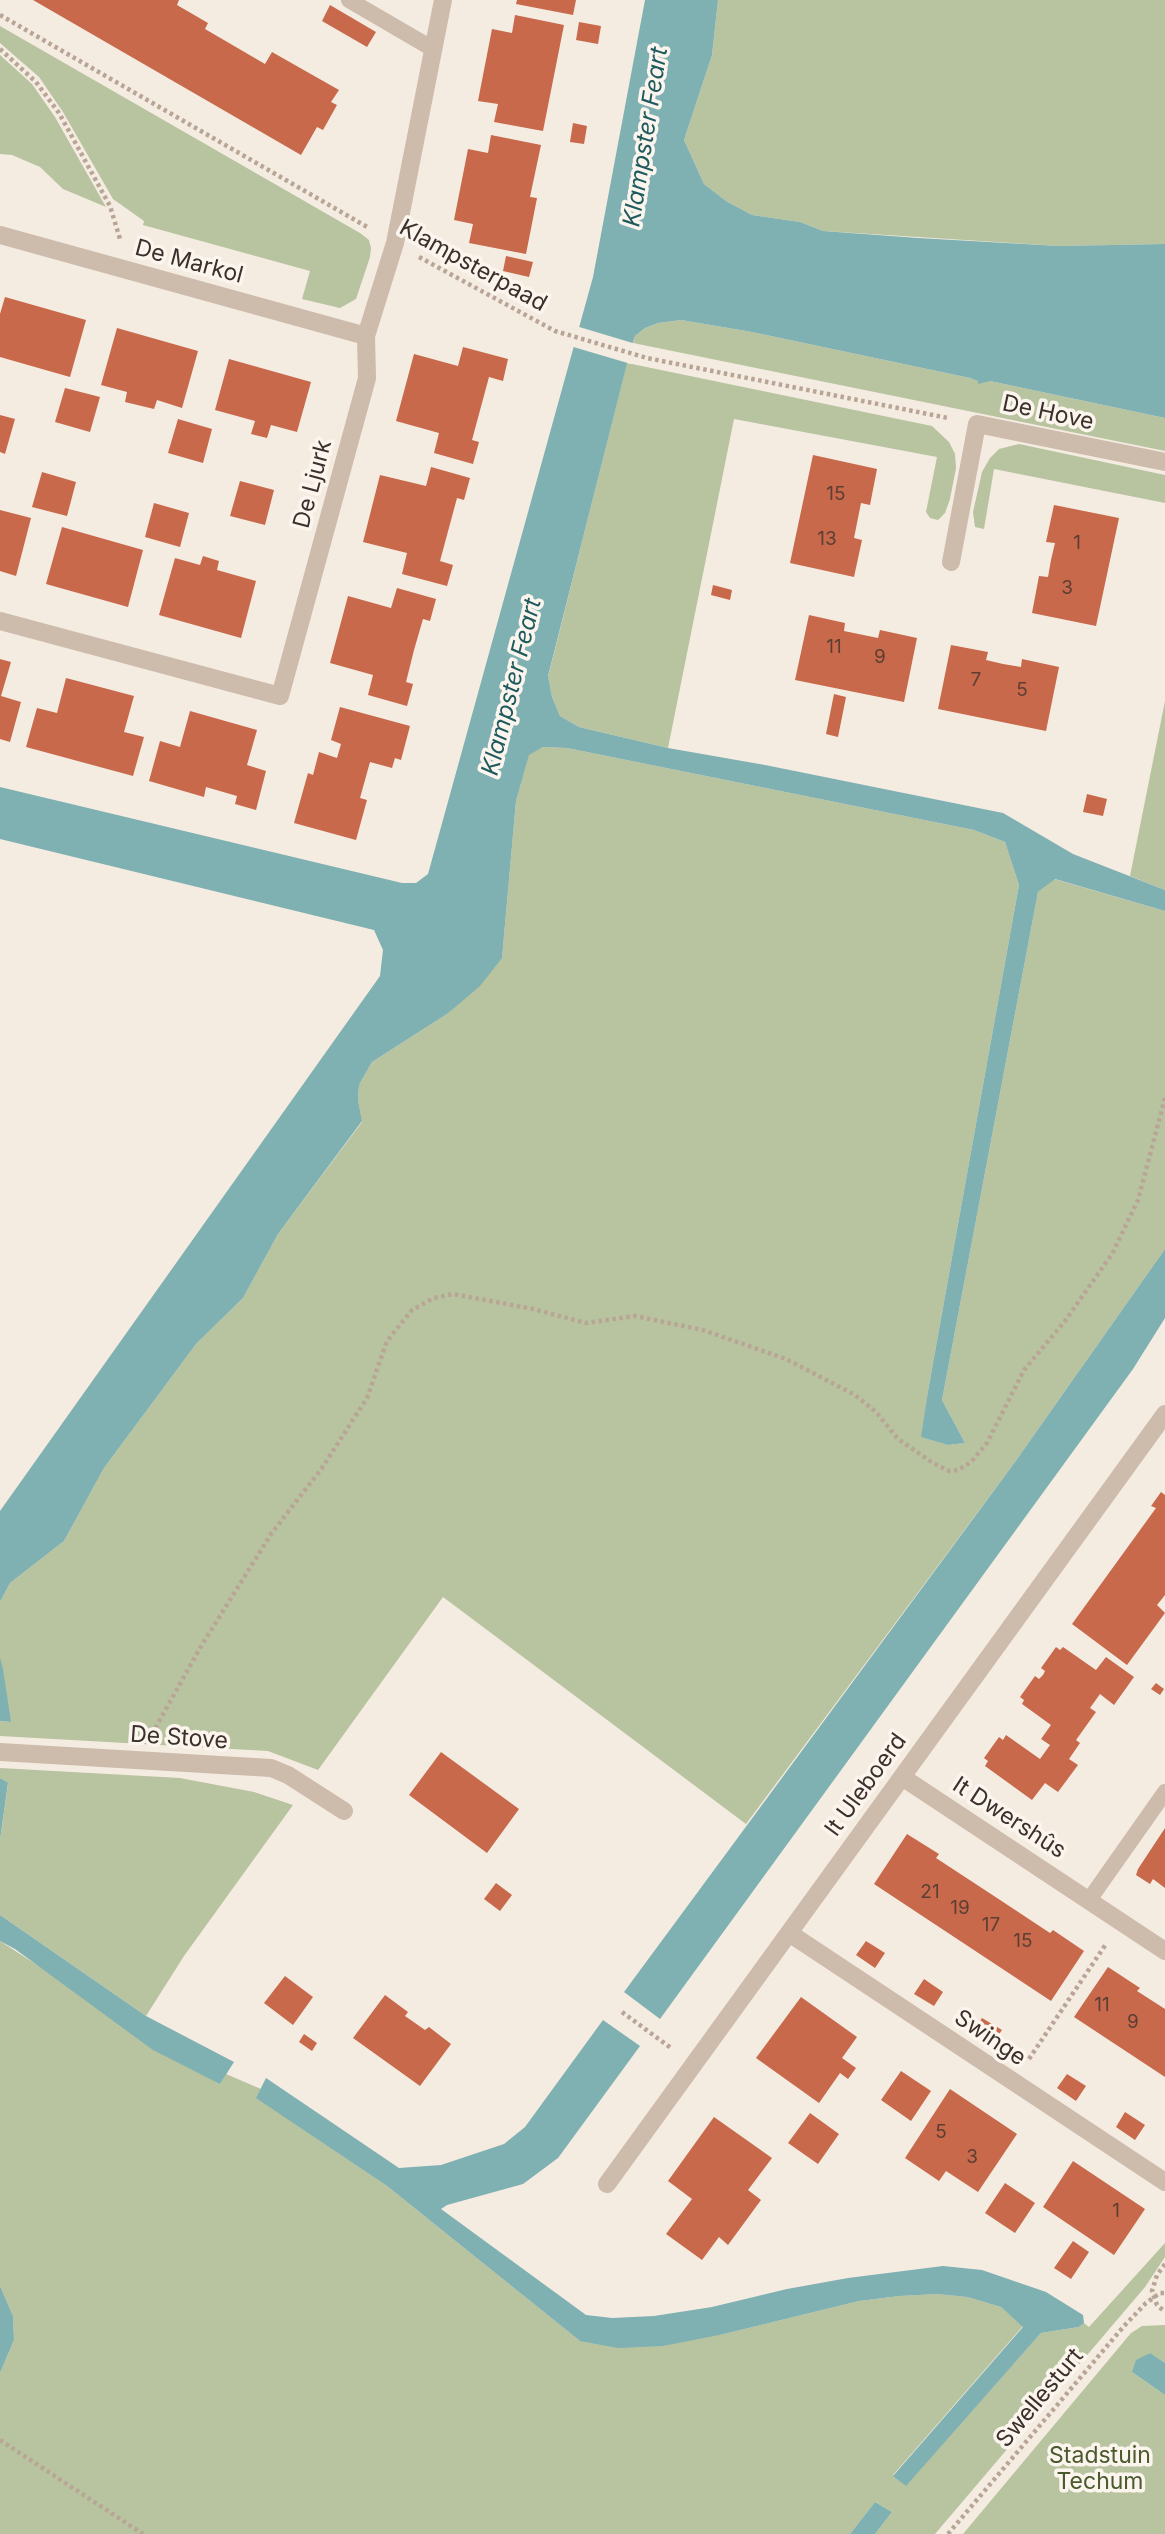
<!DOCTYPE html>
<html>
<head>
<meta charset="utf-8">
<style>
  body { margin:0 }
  canvas { display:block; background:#f4ebe1 }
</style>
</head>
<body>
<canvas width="1165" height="2534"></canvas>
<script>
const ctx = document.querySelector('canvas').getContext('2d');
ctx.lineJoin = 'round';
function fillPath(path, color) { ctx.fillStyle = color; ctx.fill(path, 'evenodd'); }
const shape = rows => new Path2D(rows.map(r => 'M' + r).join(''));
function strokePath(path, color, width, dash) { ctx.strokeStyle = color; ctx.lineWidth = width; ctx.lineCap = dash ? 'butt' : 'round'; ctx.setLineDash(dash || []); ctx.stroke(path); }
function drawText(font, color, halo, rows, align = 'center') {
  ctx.font = font + ' Inter,sans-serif'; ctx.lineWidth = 7; ctx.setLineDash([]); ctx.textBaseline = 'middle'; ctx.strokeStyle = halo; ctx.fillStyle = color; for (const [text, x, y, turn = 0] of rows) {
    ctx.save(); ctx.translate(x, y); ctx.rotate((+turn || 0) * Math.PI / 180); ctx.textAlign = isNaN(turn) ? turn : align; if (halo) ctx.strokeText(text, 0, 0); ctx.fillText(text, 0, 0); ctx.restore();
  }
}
const green = shape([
  [718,0,1165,0,1165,244,1059,246,823,231,800,222,752,215,726,201,704,184,684,140,712,55],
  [0,26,360,233,369,240,371,248,370,257,356,299,340,308,302,299,310,271,143,225,144,221,113,199,63,112,39,77,0,43],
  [0,55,32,84,55,117,106,207,63,189,40,167,12,155,0,154],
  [681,320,752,332,970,378,979,381,990,381,1165,418,1165,451,633,343,635,336,645,328,658,323],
  [627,363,932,426,949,442,955,454,956,468,950,499,945,513,938,520,930,518,926,512,937,457,734,419,668,748,579,727,560,716,552,697,548,677],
  [1019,444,1165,475,1165,503,994,469,984,529,975,527,973,512,982,472,990,458,999,449],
  [1165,701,1165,890,1130,876],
  [543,747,567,748,974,830,1005,842,1019,885,928,1391,922,1437,948,1445,965,1443,942,1400,1038,892,1054,879,1165,911,1165,1249,1015,1462,746,1824,443,1597,318,1770,268,1751,0,1736,0,1721,10,1722,0,1657,0,1602,10,1583,64,1541,104,1468,196,1344,243,1298,278,1234,362,1122,358,1100,359,1085,372,1062,447,1014,502,958,516,801,529,754],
  [0,1768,180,1778,254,1792,293,1805,184,1956,146,2016,0,1915,0,1840,8,1784,0,1778],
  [0,1941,220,2084,226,2074,261,2089,257,2098,387,2186,580,2341,724,2334,859,2301,900,2296,937,2294,967,2297,1001,2307,1023,2326,893,2475,906,2485,1041,2333,1079,2327,1084,2323,1089,2327,1165,2243,1165,2257,1145,2287,935,2534,875,2534,892,2512,875,2502,850,2534,0,2534,0,2373,14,2340,13,2316,0,2286],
  [1165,2325,1165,2363,1149,2353,1132,2372,1165,2395,1165,2534,963,2534,1131,2333,1142,2326]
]);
const water = shape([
  [645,0,718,0,712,55,684,140,704,184,726,201,752,215,800,222,823,231,918,238,1059,246,1165,244,1165,418,990,381,978,384,978,381,970,378,752,332,681,320,658,323,645,328,635,336,631,348,548,676,552,697,560,716,579,727,668,748,765,765,1003,813,1073,854,1165,890,1165,911,1055,879,1038,892,942,1400,965,1443,948,1445,921,1437,928,1391,1019,885,1005,842,974,830,567,748,543,747,529,755,516,801,502,958,480,986,447,1014,372,1062,359,1085,358,1100,362,1121,278,1234,243,1298,196,1344,104,1468,64,1541,10,1583,0,1602,0,1511,380,976,383,950,374,930,0,839,0,787,402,883,416,883,428,874,593,277],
  [1165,1249,1165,1318,1133,1369,660,2019,624,1992,1015,1462],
  [0,1657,3,1669,11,1722,0,1721],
  [0,1778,8,1783,0,1840],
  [0,1915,146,2016,234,2062,220,2084,153,2050,15,1949,0,1941],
  [603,2020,640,2046,558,2158,523,2184,447,2205,441,2209,586,2315,612,2318,654,2316,712,2307,787,2289,848,2278,943,2266,982,2270,1046,2292,1083,2315,1084,2323,1079,2327,1041,2333,906,2486,893,2476,1023,2327,1001,2307,967,2297,937,2294,900,2296,859,2301,724,2334,663,2346,618,2348,580,2341,387,2186,256,2098,266,2078,399,2168,441,2165,504,2144,525,2127],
  [0,2286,13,2316,14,2340,0,2373],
  [1150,2353,1165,2363,1165,2395,1132,2372,1136,2360],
  [875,2502,892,2512,875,2534,850,2534]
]);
const pier = shape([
  [576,326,636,344,631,364,570,346]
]);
const building = shape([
  [33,0,179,0,177,5,208,23,205,29,265,64,272,52,339,90,331,102,337,105,323,130,317,127,301,155],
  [517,0,576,0,573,15,516,4],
  [330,5,376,32,367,47,322,21],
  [515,15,564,25,543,131,494,122,498,104,478,101,492,29,512,33],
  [579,22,601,26,598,44,576,40],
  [573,123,587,126,584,144,570,142],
  [491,135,541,145,530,197,537,198,526,254,469,243,473,224,454,220,468,149,488,153],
  [506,256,533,262,529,277,503,271],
  [5,297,86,320,70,377,0,357,0,314],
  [117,328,198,351,182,408,157,400,154,409,125,402,127,392,101,385],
  [463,347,508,359,503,381,489,377,472,440,479,442,473,464,434,453,439,433,396,421,414,354,458,366],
  [229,359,311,382,297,432,271,425,267,438,251,434,255,421,215,410],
  [65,388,100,397,90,432,55,422],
  [0,415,15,419,5,454,0,452],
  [178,419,212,429,203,463,168,453],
  [813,455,877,469,870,505,861,503,854,538,862,540,854,577,790,563],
  [431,467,470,478,464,500,457,498,440,561,453,565,447,586,402,574,407,553,363,542,380,475,426,486],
  [42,472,76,482,67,516,32,507],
  [240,481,274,490,265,525,230,516],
  [154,503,189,513,180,547,145,537],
  [1054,505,1119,518,1096,626,1032,613,1039,576,1048,577,1051,560,1055,543,1046,542],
  [0,510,31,518,16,576,0,571],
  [62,527,143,550,128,607,46,584],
  [203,556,219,561,217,570,256,581,241,638,159,615,175,558,200,565],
  [713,585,732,590,730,600,711,595],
  [397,588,436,599,430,621,423,619,414,650,406,682,413,684,407,706,368,695,373,675,330,663,348,596,391,608],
  [809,615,845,623,844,631,878,638,880,630,917,638,904,702,795,680],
  [951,645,988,652,986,660,1003,664,1021,667,1022,659,1059,667,1046,731,938,709],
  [0,659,11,662,1,696,21,702,10,742,0,739],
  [66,678,134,696,124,732,144,737,133,776,26,747,37,708,57,713],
  [834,694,846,697,838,737,826,734],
  [340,707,410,726,401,760,395,758,392,768,370,762,360,798,367,800,356,840,294,823,308,773,313,775,319,752,337,758,341,744,331,740],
  [190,711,257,730,247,765,266,771,256,810,235,804,237,796,206,787,204,797,149,781,160,741,180,747],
  [1087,794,1107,799,1103,816,1083,812],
  [1161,1492,1165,1495,1165,1595,1157,1605,1165,1613,1127,1665,1072,1624,1156,1508,1151,1506],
  [1056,1647,1060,1650,1063,1647,1096,1670,1106,1657,1134,1677,1114,1705,1100,1694,1090,1708,1096,1712,1076,1740,1080,1743,1069,1759,1078,1765,1058,1792,1045,1783,1032,1800,985,1766,988,1761,984,1758,999,1737,1003,1740,1006,1735,1040,1759,1050,1745,1041,1739,1051,1725,1022,1704,1024,1700,1020,1697,1035,1676,1039,1679,1043,1675,1045,1671,1041,1668],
  [1156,1683,1164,1689,1160,1695,1151,1689],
  [441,1752,519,1809,487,1853,409,1795],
  [1165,1828,1165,1888,1153,1879,1150,1884,1136,1875,1138,1869],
  [907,1834,939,1854,936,1858,994,1896,1050,1933,1053,1930,1084,1951,1051,2001,874,1884],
  [496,1883,512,1895,500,1911,484,1899],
  [866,1941,885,1953,875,1968,856,1955],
  [1108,1967,1140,1988,1137,1991,1165,2009,1165,2077,1074,2017],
  [285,1976,313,1997,293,2025,264,2003],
  [924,1979,943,1992,934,2006,914,1994],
  [385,1995,408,2012,405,2016,425,2030,429,2027,451,2044,420,2086,353,2038],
  [801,1997,857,2037,842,2058,856,2068,848,2079,840,2073,819,2103,756,2058],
  [982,2018,1002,2030,992,2044,973,2032],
  [304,2034,317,2043,312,2051,299,2042],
  [901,2071,931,2091,911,2121,881,2100],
  [1067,2074,1086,2086,1076,2101,1057,2088],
  [950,2089,1017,2134,978,2192,946,2171,939,2181,905,2158],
  [1125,2112,1145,2125,1135,2140,1116,2127],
  [810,2113,839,2134,818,2164,788,2143],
  [714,2117,772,2158,748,2190,761,2200,728,2245,719,2237,702,2260,666,2234,692,2199,668,2181],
  [1073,2161,1145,2209,1114,2255,1043,2207],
  [1005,2183,1035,2203,1015,2233,985,2213],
  [1073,2241,1089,2252,1071,2279,1054,2268]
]);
const path = shape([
  [0,15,369,228],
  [0,49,36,82,59,113,110,206,120,239],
  [419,257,555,331,647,358,948,418],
  [152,1734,200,1648,271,1534,322,1468,367,1398,387,1341,412,1310,434,1298,453,1294,533,1309,586,1323,635,1316,703,1330,786,1359,855,1395,876,1412,898,1439,933,1463,949,1471,958,1470,971,1462,987,1443,1024,1370,1065,1321,1112,1254,1138,1200,1165,1098],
  [622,2012,671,2048],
  [1029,2059,1106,1944],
  [1165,2264,1157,2275,1152,2291,1157,2305,1165,2312],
  [0,2440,143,2534],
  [948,2534,1124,2326,1146,2303,1160,2293,1165,2293]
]);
const lane = shape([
  [349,0,433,49],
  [1089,1900,1165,1792]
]);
const street = shape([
  [0,235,366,336],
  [951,562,977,424,1165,462],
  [0,621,280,696,367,378,366,336,395,243,443,0],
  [0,1752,271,1768,288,1775,344,1811],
  [902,1777,1165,1951],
  [789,1933,1165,2182],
  [607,2184,1165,1414]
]);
const numberNames = [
  ["15",836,494],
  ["13",827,539],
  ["1",1077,543],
  ["3",1067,588],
  ["11",834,647],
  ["9",880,657],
  ["7",976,680],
  ["5",1022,690],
  ["21",930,1892],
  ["19",960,1908],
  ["17",991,1925],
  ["15",1023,1941],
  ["11",1102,2005],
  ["9",1133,2022],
  ["5",941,2132],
  ["3",972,2157],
  ["1",1116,2211]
];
const streetNames = [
  ["De Markol",189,262,15],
  ["Klampsterpaad",473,266,29],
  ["De Hove",1048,413,12],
  ["De Ljurk",313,484,-75],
  ["De Stove",179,1738,4],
  ["It Uleboerd",866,1785,-54],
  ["It Dwershûs",1009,1818,33],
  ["Swinge",990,2038,34],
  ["Swellesturt",1040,2398,-50]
];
const parkNames = [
  ["Stadstuin",1100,2456],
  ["Techum",1100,2482]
];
const waterNames = [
  ["Klampster Feart",646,137,-81],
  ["Klampster Feart",512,687,-76]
];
fillPath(green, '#b8c4a0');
fillPath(water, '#7fb0b2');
fillPath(pier, '#f4ebe1');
fillPath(building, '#c8694b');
strokePath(path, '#b9a596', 4.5, [3.5, 3.5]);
strokePath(lane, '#cdbbac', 16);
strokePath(street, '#cdbbac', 18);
drawText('19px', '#5e3e33', null, numberNames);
drawText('23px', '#3b302b', '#fbf5ee', streetNames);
drawText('23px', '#4a5a2e', '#fbf5ee', parkNames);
drawText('italic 24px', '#1f5a5e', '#fbf5ee', waterNames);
</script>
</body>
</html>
